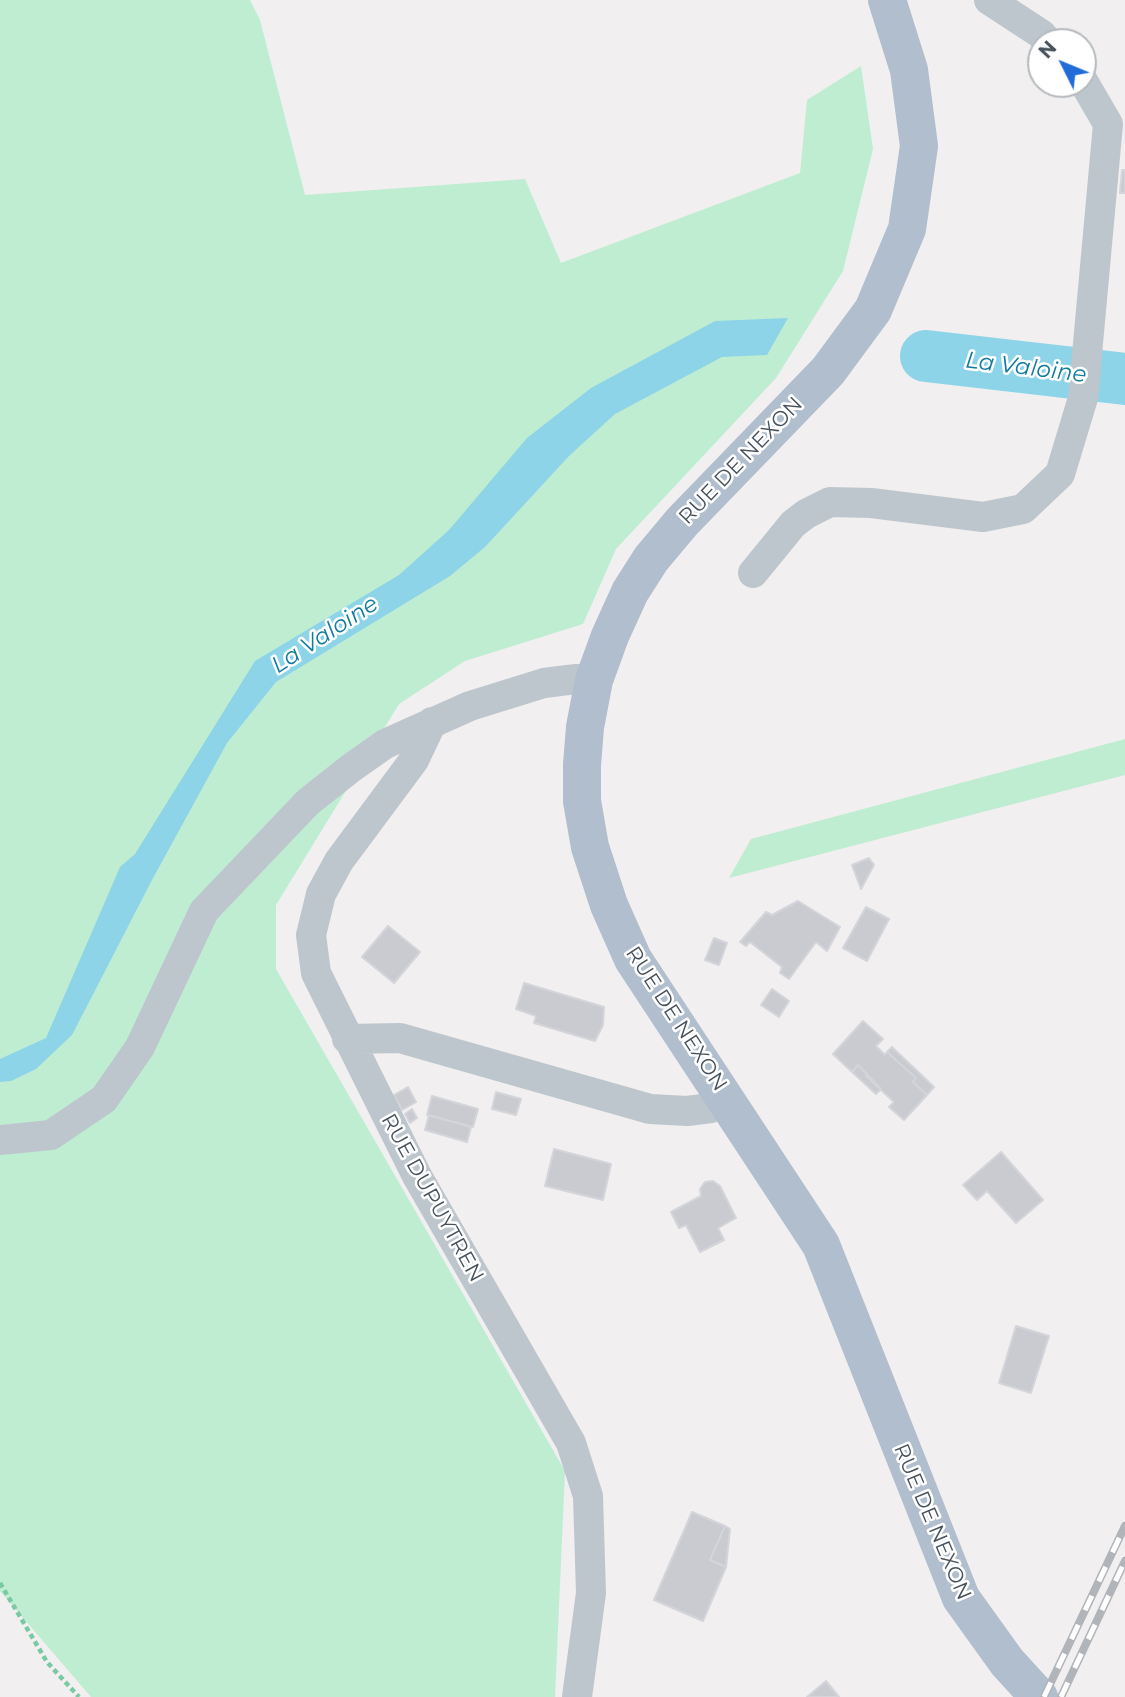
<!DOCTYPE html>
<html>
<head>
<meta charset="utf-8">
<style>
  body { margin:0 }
  #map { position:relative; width:1125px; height:1697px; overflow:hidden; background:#f1efef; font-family:Montserrat,sans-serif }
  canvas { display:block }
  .north { position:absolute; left:1027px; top:28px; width:70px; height:70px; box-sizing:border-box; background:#fff; border:2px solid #b6babe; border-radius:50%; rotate:313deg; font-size:19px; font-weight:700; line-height:28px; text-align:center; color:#48525c }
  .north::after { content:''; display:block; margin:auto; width:24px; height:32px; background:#206dda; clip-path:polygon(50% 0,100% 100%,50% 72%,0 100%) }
</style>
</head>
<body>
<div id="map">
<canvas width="1125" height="1697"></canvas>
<div class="north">N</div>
</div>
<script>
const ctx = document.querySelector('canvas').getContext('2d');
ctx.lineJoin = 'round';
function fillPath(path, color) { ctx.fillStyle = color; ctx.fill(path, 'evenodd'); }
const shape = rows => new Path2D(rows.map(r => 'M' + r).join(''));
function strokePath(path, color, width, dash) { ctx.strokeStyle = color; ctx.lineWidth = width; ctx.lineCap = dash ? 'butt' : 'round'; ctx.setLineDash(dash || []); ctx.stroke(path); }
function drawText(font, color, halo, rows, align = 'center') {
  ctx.font = font + ' Montserrat,sans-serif'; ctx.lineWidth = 5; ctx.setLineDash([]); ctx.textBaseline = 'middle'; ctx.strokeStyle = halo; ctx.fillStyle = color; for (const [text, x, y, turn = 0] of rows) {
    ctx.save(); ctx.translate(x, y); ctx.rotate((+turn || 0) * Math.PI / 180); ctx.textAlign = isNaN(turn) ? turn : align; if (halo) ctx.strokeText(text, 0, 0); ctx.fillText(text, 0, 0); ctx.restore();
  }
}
const green = shape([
  [0,0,250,0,260,20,305,195,525,179,561,263,800,173,807,100,861,66,873,149,843,271,776,378,616,549,583,624,465,661,399,704,276,905,276,969,565,1471,555,1697,91,1697,0,1591],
  [1125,739,1125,775,729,878,751,839]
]);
const water = shape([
  [788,318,767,355,722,357,615,414,569,456,485,547,450,576,276,682,227,743,152,880,72,1035,36,1069,11,1081,0,1082,0,1059,46,1038,120,867,135,854,255,661,399,575,449,530,527,438,591,388,715,321],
  [1086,358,1125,366,1125,397,1085,380]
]);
const river = shape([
  [926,356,1125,379]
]);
const building = shape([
  [1122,170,1125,170,1125,193,1120,193,1122,170],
  [869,858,874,865,861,889,852,865,869,858],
  [798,901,840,927,827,951,816,942,789,979,780,973,782,967,750,942,746,946,740,942,766,912,772,915,798,901],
  [866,907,889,919,867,961,843,948,866,907],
  [388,926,420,952,394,983,362,957,388,926],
  [714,938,727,943,719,965,705,960,714,938],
  [524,983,604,1007,603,1025,595,1041,534,1023,536,1016,516,1009,524,983],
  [772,989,789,1001,779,1017,761,1005,772,989],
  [863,1021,883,1039,876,1046,885,1055,887,1052,916,1078,913,1082,927,1095,904,1120,889,1107,894,1102,866,1076,867,1074,858,1065,852,1072,833,1054,863,1021],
  [892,1047,934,1087,927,1095,913,1082,916,1078,887,1052,892,1047],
  [858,1065,881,1089,876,1094,852,1072,858,1065],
  [408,1087,416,1102,402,1110,394,1095,408,1087],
  [496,1092,521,1099,516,1115,492,1109,496,1092],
  [432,1096,478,1109,473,1127,427,1115,432,1096],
  [412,1109,417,1118,410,1123,405,1114,412,1109],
  [429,1115,471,1127,467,1142,425,1130,429,1115],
  [554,1149,611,1164,603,1200,545,1186,554,1149],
  [1001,1152,1043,1200,1016,1223,987,1191,977,1200,963,1185,1001,1152],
  [713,1181,720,1186,736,1218,718,1228,724,1240,700,1252,686,1225,679,1228,671,1212,701,1196,700,1189,705,1182,713,1181],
  [1016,1326,1049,1336,1031,1393,999,1383,1016,1326],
  [692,1512,725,1526,710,1560,726,1567,703,1621,654,1600,692,1512],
  [725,1526,730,1529,726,1567,710,1560,725,1526],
  [826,1681,839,1697,807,1697,826,1681]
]);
const path = shape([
  [0,1583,47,1662,79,1697]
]);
const minor = shape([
  [989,0,1041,34,1048,42],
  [753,573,793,524,806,514,830,502,871,503,983,517,1023,509,1060,474,1083,398,1108,124,1083,81],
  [432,722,414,760,339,861,321,894,311,935,316,973,417,1176,571,1443,588,1496,591,1593,577,1697],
  [347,1039,400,1038,650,1109,687,1111,711,1108,727,1099],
  [0,1140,51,1135,104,1099,140,1047,204,911,308,802,351,768,385,744,470,706,544,683,576,679,594,680]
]);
const major = shape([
  [887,0,909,70,919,146,907,229,873,310,828,371,682,522,651,559,630,592,610,636,594,680,585,727,582,765,582,801,590,847,609,905,633,959,821,1245,961,1598,1007,1662,1039,1697]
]);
const rail = shape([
  [1044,1697,1125,1526],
  [1061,1697,1125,1561]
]);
const streetNames = [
  ["RUE DE NEXON",741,461,-46],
  ["RUE DE NEXON",676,1019,57],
  ["RUE DUPUYTREN",432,1198,61],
  ["RUE DE NEXON",932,1522,67]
];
const waterNames = [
  ["La Valoine",1026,368,7],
  ["La Valoine",325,635,-33]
];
fillPath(green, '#bfedd2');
fillPath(water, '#8ed4e8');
strokePath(river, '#8ed4e8', 52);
fillPath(building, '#c9cbd1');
strokePath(building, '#d3d5da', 2);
strokePath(path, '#78caa4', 4.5, [5, 3.5]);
strokePath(minor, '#bec6cd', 30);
strokePath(major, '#b0becd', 38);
strokePath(rail, '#b1b4b9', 8);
strokePath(rail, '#fff', 5, [16]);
drawText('21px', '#48525c', '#fff', streetNames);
drawText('italic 23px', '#127c9d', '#fff', waterNames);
</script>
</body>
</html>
